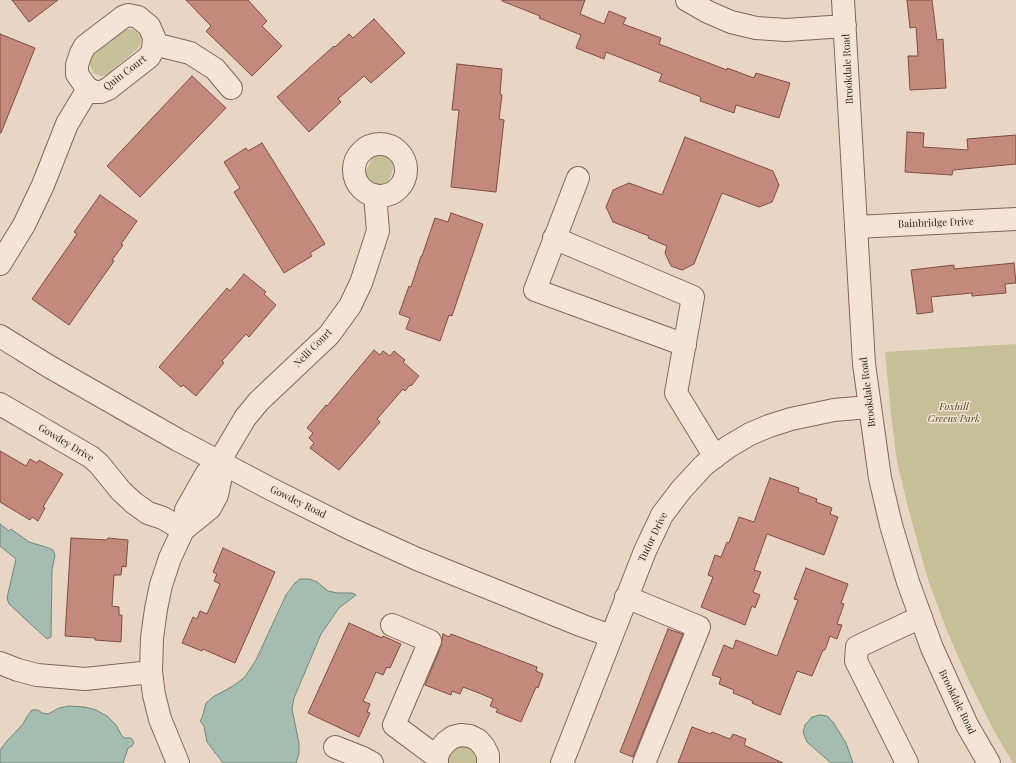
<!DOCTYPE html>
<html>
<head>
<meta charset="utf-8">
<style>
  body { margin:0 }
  canvas { display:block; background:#e9d5c3 }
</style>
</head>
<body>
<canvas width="1016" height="763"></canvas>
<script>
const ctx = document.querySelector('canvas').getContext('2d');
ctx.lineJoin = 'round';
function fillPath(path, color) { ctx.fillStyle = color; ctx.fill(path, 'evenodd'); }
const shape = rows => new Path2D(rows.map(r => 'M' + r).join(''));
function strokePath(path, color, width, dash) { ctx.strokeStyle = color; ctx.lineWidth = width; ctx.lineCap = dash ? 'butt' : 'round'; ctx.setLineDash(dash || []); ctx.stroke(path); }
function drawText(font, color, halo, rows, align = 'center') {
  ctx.font = font + ' "Playfair Display",serif'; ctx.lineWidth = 3; ctx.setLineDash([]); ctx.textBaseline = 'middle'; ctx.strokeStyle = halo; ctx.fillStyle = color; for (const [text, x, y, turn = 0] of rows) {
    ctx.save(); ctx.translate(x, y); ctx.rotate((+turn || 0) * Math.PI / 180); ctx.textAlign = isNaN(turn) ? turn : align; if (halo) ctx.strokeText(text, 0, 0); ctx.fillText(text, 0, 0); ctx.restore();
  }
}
const green = shape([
  [127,29,132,29,138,33,141,38,140,45,137,49,107,75,101,76,94,73,91,68,90,63,91,57,119,32],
  [379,151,385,152,391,155,394,166,391,176,387,182,381,187,373,186,366,180,366,171,372,158],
  [1016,344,1016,763,1013,763,993,729,970,683,947,631,928,580,909,511,897,462,891,414,885,352],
  [461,746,466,746,474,751,477,755,478,763,447,763,448,755,451,750]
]);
const water = shape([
  [0,524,9,531,11,529,29,542,49,548,53,550,55,555,52,570,51,637,47,639,9,604,7,598,16,559,0,546,0,524],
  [300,579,310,579,317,582,328,591,338,593,352,593,356,595,339,608,321,634,294,698,292,709,299,743,299,753,296,763,223,763,207,742,204,726,200,721,202,718,206,703,213,697,233,686,245,677,256,660,286,595,295,583,300,579],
  [69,706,85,707,96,710,107,716,116,725,122,736,125,738,131,738,134,742,132,746,128,748,123,763,0,763,0,750,6,742,23,724,28,715,32,710,38,710,42,713,48,714,59,708,69,706],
  [820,715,827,716,833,722,846,743,853,763,831,763,807,742,803,732,805,725,812,717,820,715]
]);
const building = shape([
  [12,0,58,0,29,22,12,0],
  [186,0,248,0,267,21,262,26,282,46,252,76,206,31,211,26,186,0],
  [502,0,585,0,580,14,604,24,609,11,626,18,623,24,661,38,659,44,727,70,727,68,754,78,756,73,790,83,779,118,736,105,734,113,700,101,701,97,659,81,662,74,606,52,604,59,576,48,581,35,539,18,540,16,502,1,502,0],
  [907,0,932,0,937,40,943,39,946,88,910,90,908,56,918,56,916,27,910,28,907,0],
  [374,19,405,53,371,83,364,76,338,99,341,102,309,132,277,97,334,46,335,47,349,34,353,38,374,19],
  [0,34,35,48,1,133,0,133,0,34],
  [457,64,502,69,500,94,502,95,499,119,504,120,496,192,451,187,459,110,452,110,457,64],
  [192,76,226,108,140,197,107,166,192,76],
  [907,132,924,133,923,147,968,150,967,139,1016,135,1016,164,953,170,952,175,905,172,907,132],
  [685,137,773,171,779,185,772,202,759,207,722,193,694,264,682,270,671,266,665,253,667,246,648,238,649,236,613,222,606,207,613,190,629,183,662,195,685,137],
  [262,143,325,244,310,253,312,256,284,273,234,192,240,188,224,162,246,148,248,151,262,143],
  [100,195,137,221,121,244,123,245,112,260,114,261,69,325,32,299,77,234,74,232,100,195],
  [451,213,483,224,452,316,449,315,440,341,406,329,410,318,399,314,409,286,411,287,421,256,422,256,435,218,448,222,451,213],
  [1014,263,1016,283,1005,284,1006,293,972,296,972,293,931,297,933,312,917,314,911,270,954,265,954,269,1014,263],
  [244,274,266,292,264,294,276,305,249,337,246,334,222,361,224,363,196,396,183,385,181,387,159,367,227,288,230,291,244,274],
  [374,350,380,355,383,351,390,356,394,351,405,360,403,362,419,376,411,386,410,385,405,391,403,389,377,419,380,422,339,470,310,448,314,443,309,438,313,433,307,428,326,405,327,406,374,350],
  [0,451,26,466,30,459,37,463,39,460,63,474,43,507,45,508,38,521,32,517,30,520,0,502,0,451],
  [770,478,799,488,798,492,817,499,816,502,832,508,830,514,838,517,824,555,767,534,754,570,761,572,753,592,760,595,755,608,752,606,745,625,701,607,713,577,708,575,715,555,721,557,727,542,729,543,739,517,754,522,770,478],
  [71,538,107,540,108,538,128,540,126,567,122,566,121,575,114,575,112,606,119,607,119,615,122,615,121,642,95,640,95,638,65,636,71,538],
  [223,548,275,572,235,663,203,649,202,651,182,643,193,617,197,619,200,611,207,614,220,584,214,581,217,574,213,572,223,548],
  [806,568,848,584,841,603,844,604,837,624,842,625,837,639,830,636,825,650,823,650,812,676,797,671,780,715,752,703,753,701,733,693,734,690,719,684,721,678,712,675,724,645,733,649,736,640,777,656,798,600,794,599,806,568],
  [349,623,382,638,383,636,401,644,390,668,387,667,383,675,376,672,370,686,363,701,370,704,367,712,370,713,359,737,308,713,349,623],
  [668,629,683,634,633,757,620,752,668,629],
  [443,634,449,637,451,634,537,667,536,671,543,674,538,688,536,687,521,722,496,712,498,709,490,706,493,699,479,693,463,687,460,694,452,691,451,695,425,685,441,646,443,634],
  [692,727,711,734,712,732,730,739,733,734,746,739,744,745,783,763,678,763,692,727]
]);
const minor = shape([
  [687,0,708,12,731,22,756,28,786,30,845,26],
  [843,0,864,364,880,478,891,525,908,582,932,648,967,725,989,763],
  [128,15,138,17,149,26,154,37,153,50,149,57,108,89,101,92,94,92,86,87,77,74,77,65,81,53,85,46,123,17,128,15],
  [154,44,190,53,215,69,231,88],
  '354 170a26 26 0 1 1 52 0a26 26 0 1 1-52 0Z',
  [578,178,535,290,685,345],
  [856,227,1016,219],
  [554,238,693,297,676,393,715,457],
  [0,264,24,225,43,185,67,124,88,89],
  [0,336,50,367,178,440,269,488,351,529,417,559,583,626,611,636],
  [0,404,91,457,99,464,121,491,134,503,148,513,163,518,183,530],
  [183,530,210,508,217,495,220,481,219,462],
  [626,597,699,627,644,763],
  [392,625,430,641,394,725,437,757],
  [0,663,18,670,37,675,85,679,151,672],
  [335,747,363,758,372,763],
  [178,763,160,719,154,695,151,672,152,638,156,609,161,585,170,558,183,530,186,510,207,473,219,462,245,418,259,401,329,335,350,306,361,283,378,231,375,195],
  [437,763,437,757,440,749,446,742,453,737,461,735,470,736,478,740,484,747,488,755,488,763],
  [562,763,645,551,662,515,681,490,704,465,728,447,750,434,769,426,791,419,834,410,869,407],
  [907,763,856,661,857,647,921,617]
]);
const streetNames = [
  ["Brookdale Road",848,69,-93],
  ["Quin Court",125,73,-37],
  ["Bainbridge Drive",936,223,-2],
  ["Nelli Court",313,348,-45],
  ["Brookdale Road",868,392,-97],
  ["Gowdey Drive",66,443,31],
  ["Gowdey Road",298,502,26],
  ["Tudor Drive",653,537,-64],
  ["Brookdale Road",957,702,64]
];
const parkNames = [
  ["Foxhill",954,407],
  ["Greens Park",954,419]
];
fillPath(green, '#c6c098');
fillPath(water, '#a5bcb0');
strokePath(water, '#6d897b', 1);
fillPath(building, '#c3897c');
strokePath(building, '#7e4d44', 1);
strokePath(minor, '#81675c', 24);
strokePath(minor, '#f5e4d5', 22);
drawText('10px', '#33231e', '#f1e1d2', streetNames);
drawText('italic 10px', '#4c4d27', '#f1e1d2', parkNames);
</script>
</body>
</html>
